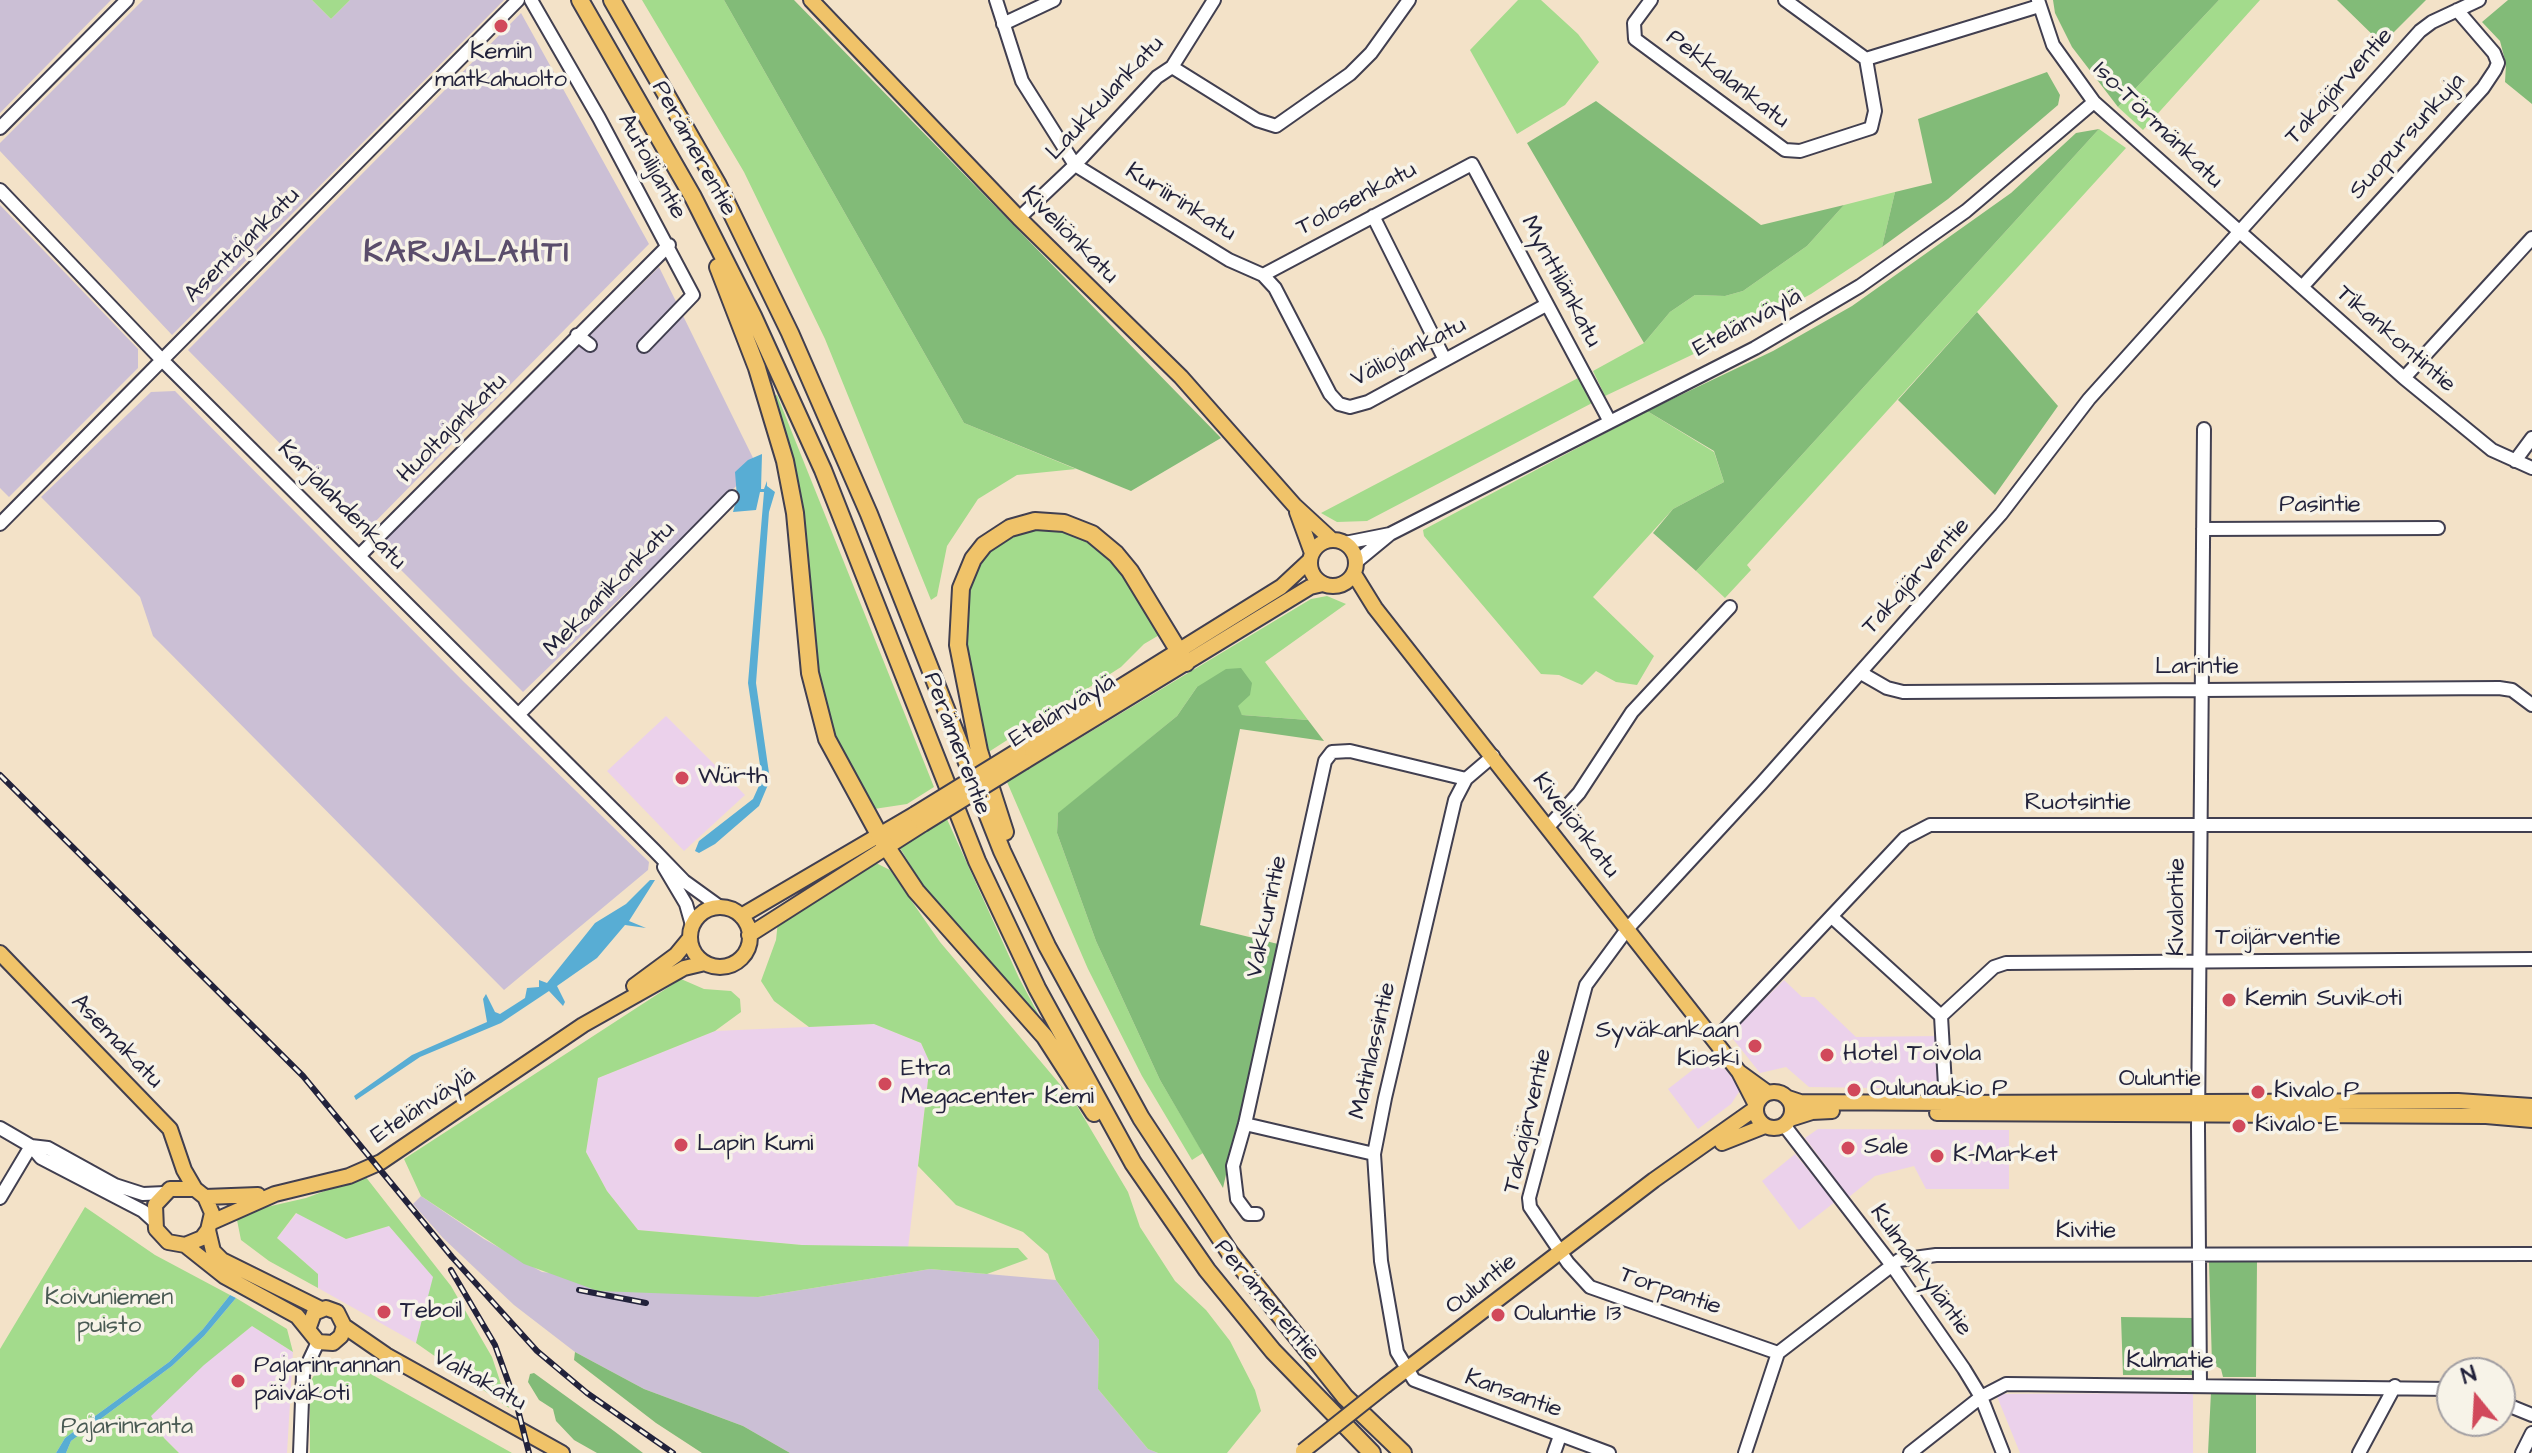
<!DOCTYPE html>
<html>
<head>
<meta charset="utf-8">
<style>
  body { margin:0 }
  #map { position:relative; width:2532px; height:1453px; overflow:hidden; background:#f3e2c8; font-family:"Architects Daughter",sans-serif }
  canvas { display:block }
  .north { position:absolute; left:2436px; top:1357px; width:80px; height:80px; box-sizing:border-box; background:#f7f3e8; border:2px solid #a29fa3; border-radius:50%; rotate:342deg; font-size:22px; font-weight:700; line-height:32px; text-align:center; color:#22223b }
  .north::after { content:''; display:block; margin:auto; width:28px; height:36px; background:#d1495b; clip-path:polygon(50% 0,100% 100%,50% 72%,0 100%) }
</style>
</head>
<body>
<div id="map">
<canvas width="2532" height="1453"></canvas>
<div class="north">N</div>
</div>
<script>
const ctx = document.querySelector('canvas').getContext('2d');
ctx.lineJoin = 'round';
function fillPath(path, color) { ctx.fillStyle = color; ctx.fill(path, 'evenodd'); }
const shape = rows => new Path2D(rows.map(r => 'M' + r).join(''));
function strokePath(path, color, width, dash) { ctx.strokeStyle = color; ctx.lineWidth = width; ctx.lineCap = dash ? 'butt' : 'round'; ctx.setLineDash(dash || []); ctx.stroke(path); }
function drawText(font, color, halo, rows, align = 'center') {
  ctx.font = font + ' "Architects Daughter",sans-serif'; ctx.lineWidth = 7; ctx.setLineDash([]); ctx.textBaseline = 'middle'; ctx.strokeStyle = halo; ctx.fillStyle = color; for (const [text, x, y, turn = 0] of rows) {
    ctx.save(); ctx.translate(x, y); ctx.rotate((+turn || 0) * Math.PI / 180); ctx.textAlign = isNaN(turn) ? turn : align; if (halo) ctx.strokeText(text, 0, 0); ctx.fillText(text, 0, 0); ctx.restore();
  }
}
const built = shape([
  [666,716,745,795,684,851,607,771],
  [1784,980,1802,997,1814,997,1856,1037,1940,1036,1942,1089,1809,1087,1786,1067,1760,1073,1729,1034],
  [874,1024,921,1043,930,1063,908,1248,802,1245,638,1230,607,1191,586,1152,598,1078,715,1031],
  [1713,1054,1741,1089,1731,1104,1698,1129,1668,1089],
  [1818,1129,2009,1130,2009,1189,1926,1189,1914,1166,1875,1176,1849,1197,1805,1138],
  [1795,1154,1835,1202,1799,1230,1762,1181],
  [297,1213,346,1239,389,1226,434,1277,416,1343,318,1288,318,1274,277,1238],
  [252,1326,293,1352,287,1453,179,1453,164,1438,150,1416,204,1364],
  [2193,1393,2193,1453,2020,1453,1996,1394]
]);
const industrial = shape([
  [0,0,111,0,0,113],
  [143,0,312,0,331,19,350,0,504,0,172,335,0,151,0,143],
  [521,13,649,244,366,531,188,350],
  [0,205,138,349,138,368,9,497,0,488],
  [659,267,757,466,523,692,381,550,384,540],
  [175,391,463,681,649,862,648,870,504,990,153,636,140,597,41,497,151,392],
  [421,1196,484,1239,542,1272,758,1297,930,1269,1056,1280,1099,1340,1098,1389,1148,1449,1158,1453,790,1453,743,1426,644,1389,575,1352,514,1305,443,1238,413,1204]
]);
const green = shape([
  [312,0,350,0,331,19],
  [642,0,724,0,964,423,1076,469,1017,475,978,499,947,546,937,596,931,600,825,339,744,172],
  [1518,0,1541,0,1578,34,1599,62,1565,105,1517,134,1470,50],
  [2219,0,2260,0,2143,130,2118,107],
  [2099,129,2126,148,1747,565,1751,570,1725,598,1696,571],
  [1895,192,1882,247,1811,294,1736,334,1605,396,1593,371,1644,343,1670,312,1695,295,1725,296,1743,291,1807,246,1844,205],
  [1580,377,1594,402,1367,521,1337,522,1321,513],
  [777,395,934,787,907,804,874,809,837,742,827,717,815,659,798,489,774,396],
  [1647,411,1714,452,1724,482,1673,509,1593,597,1654,656,1637,685,1616,682,1596,671,1582,685,1559,675,1541,674,1424,536,1423,530],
  [1026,529,1058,529,1086,539,1122,573,1161,634,1144,644,1121,667,987,753,970,680,965,607,970,585,985,557,1003,540],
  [1327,596,1346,604,1265,662,1308,720,1242,715,1237,707,1197,687,1177,716,1058,814,1057,833,1096,941,1160,1080,1203,1153,1192,1160,1142,1076,1088,969,1007,782,1311,599],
  [946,817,1019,978,1052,1040,928,894,900,848,902,843],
  [876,863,890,870,940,942,1074,1101,1128,1192,1140,1227,1175,1281,1206,1310,1230,1341,1255,1390,1261,1411,1227,1453,1158,1453,1148,1449,1098,1389,1099,1340,1056,1280,1048,1254,1023,1232,956,1205,918,1166,930,1063,921,1043,874,1024,809,1027,774,1001,761,981,776,940,778,921,868,864],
  [681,979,704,989,731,991,740,999,741,1012,715,1031,598,1078,586,1152,607,1191,638,1230,802,1245,1018,1248,1028,1259,987,1274,930,1269,758,1297,598,1291,524,1264,421,1196,404,1159],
  [365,1176,451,1286,492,1357,509,1408,416,1343,433,1277,389,1226,346,1239,296,1213,277,1238,318,1274,318,1288,269,1261,241,1240,237,1220,258,1209,306,1198],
  [85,1207,155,1255,230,1295,203,1329,169,1362,65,1438,56,1453,0,1453,0,1349],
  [236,1298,287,1329,293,1352,252,1326,204,1365,151,1416,164,1438,179,1453,66,1453,71,1441,172,1366,204,1336],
  [353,1364,512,1453,310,1453,310,1382,318,1369]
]);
const forest = shape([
  [724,0,794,0,1221,438,1131,491,964,423],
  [2053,0,2219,0,2118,107,2072,47,2055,13],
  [2337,0,2426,0,2382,44],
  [2508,0,2532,0,2532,104,2505,82,2506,64,2500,41,2482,22],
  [2047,72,2060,95,2058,105,1948,199,1882,247,1895,192,1932,183,1918,119],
  [1596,101,1761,225,1844,205,1807,246,1743,291,1725,296,1695,295,1670,312,1644,343,1527,143],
  [2099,129,1696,571,1653,533,1673,509,1724,482,1714,451,1647,411,1773,351,1852,306,2011,193,2076,133],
  [1977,312,2058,406,1995,495,1898,400],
  [1241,668,1252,683,1250,695,1238,706,1242,715,1308,720,1324,741,1240,729,1200,925,1278,944,1223,1188,1160,1080,1096,941,1057,833,1058,813,1177,716,1197,687,1226,669],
  [2209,1262,2257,1262,2256,1377,2223,1377,2221,1369,2212,1364],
  [2121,1317,2193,1318,2193,1375,2123,1375],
  [575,1352,644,1389,743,1426,790,1453,702,1453,656,1423,574,1360],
  [534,1373,614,1431,643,1453,597,1453,574,1440,556,1421,553,1409,539,1400,528,1382,530,1374],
  [2256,1391,2256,1453,2208,1453,2211,1392]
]);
const water = shape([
  [762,454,761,489,764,489,767,481,767,486,775,492,769,512,756,683,770,780,759,806,715,844,699,853,695,851,699,841,753,799,762,779,748,683,764,492,760,492,756,510,733,512,737,497,735,472,748,460],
  [650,880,655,880,629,921,646,928,625,925,597,958,557,986,565,1002,563,1006,549,991,501,1023,420,1057,356,1100,354,1096,412,1055,487,1022,483,999,486,994,495,1012,500,1014,525,998,527,988,539,987,539,980,547,983,595,923,626,904],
  [230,1295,236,1298,204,1336,172,1366,71,1441,66,1453,56,1453,65,1438,169,1362,203,1329]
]);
const minor = shape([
  [531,0,599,118,693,295,644,346],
  [996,0,1022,81,1075,165,1229,260,1263,275,1275,288,1330,394,1339,404,1350,407,1368,402,1546,305],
  [1651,0,1634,23,1635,39,1785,150,1800,151,1871,128,1875,111,1866,59],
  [1785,0,1866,59,2039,6],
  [2038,0,2053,45,2094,102,2404,378,2492,450,2532,468],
  [1003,24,1054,0],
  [1172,67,1257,120,1276,126,1350,74,1371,53,1409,0],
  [0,128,127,0],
  [0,190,162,360,654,850,684,881,720,907],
  [1373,216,1445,360],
  [1019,218,1075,165,1157,77,1172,67,1214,0],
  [1263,275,1472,164,1609,420],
  [2302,287,2483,88,2495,70,2498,63,2494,53,2457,10],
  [577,335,590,345],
  [2404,378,2532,238],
  [2515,461,2532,438],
  [0,524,518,0],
  [2203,529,2438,528],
  [1345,543,1390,534],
  [360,555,669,245],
  [1356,562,1390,534,1755,348,1860,286,1966,211,2094,102],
  [1861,673,1887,688,1903,692,2499,688,2512,690,2532,705],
  [519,714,732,497],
  [1493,756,1466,779,1455,800,1385,1098,1374,1154,1381,1261,1397,1352,1414,1380,1609,1453],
  [1548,827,1579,793,1632,712,1730,607],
  [664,867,686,904,692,925],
  [1832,917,1941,1016],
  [1941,1016,1994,967,2006,963,2532,959],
  [1941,1016,1946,1103],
  [1715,1040,1905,838,1930,825,2532,825],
  [1245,1124,1374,1154],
  [1784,1125,1891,1264,1964,1369,1981,1397,2003,1453],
  [0,1128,31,1146,41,1158,143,1211,154,1221],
  [31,1146,48,1148,115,1185,143,1194,165,1193],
  [0,1198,31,1146],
  [1257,1214,1248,1214,1237,1199,1233,1166,1245,1124,1325,761,1332,752,1350,751,1466,779],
  [1778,1353,1590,1287,1568,1263,1530,1207,1529,1198,1586,985,1628,928,1761,784,2001,514,2089,399,2420,31,2432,22,2479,0],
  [2200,1385,2198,1127,2204,429],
  [2500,1402,2532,1415],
  [300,1453,303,1374,318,1342],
  [1554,1453,1560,1436],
  [1745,1453,1778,1353,1899,1260,1936,1255,2532,1254],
  [1910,1453,1981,1397,2006,1384,2452,1389],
  [2359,1453,2395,1386],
  [2522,1453,2532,1433]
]);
const major = shape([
  [811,0,1019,218,1181,377,1294,505,1332,540],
  [1297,512,1312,553],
  '1310 563a23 23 0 1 1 46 0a23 23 0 1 1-46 0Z',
  [1354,574,1375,608,1739,1072,1756,1105],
  [1019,750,1281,587,1310,560],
  [1025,761,1310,587,1323,584],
  '690 937a30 30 0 1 1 60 0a30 30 0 1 1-60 0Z',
  [741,916,915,814],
  [749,935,923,824],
  [0,953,170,1129,184,1170,195,1189,205,1197,212,1213,208,1230,202,1238,185,1245,168,1242,156,1229,155,1205,170,1189,195,1189],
  [634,986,676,955,690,938],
  [1739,1072,1768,1093],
  '1756 1110a18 18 0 1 1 36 0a18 18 0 1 1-36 0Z',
  [1788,1098,1800,1102,1946,1103,2458,1101,2532,1106],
  [1937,1113,2486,1116,2532,1120],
  [1790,1119,1812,1112,1832,1111],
  [1722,1143,1765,1126],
  [205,1197,258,1195],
  [212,1222,275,1194,349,1176,381,1162,583,1025,684,968,705,963],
  [208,1230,213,1251,222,1260,321,1309],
  [185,1245,224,1276,297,1316,318,1342,333,1343,341,1336,344,1326,337,1312,326,1308,314,1313,309,1327],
  [344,1326,386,1355,562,1453],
  [1386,1385,1654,1180,1756,1108]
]);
const highway = shape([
  [580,0,693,197,753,316,823,470,977,861,1037,988,1133,1163,1207,1270,1273,1351,1372,1453],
  [612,0,718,185,790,333,869,514,1002,851,1047,946,1141,1118,1230,1253,1345,1397,1403,1453],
  [718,267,757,368,785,461,795,513,810,673,827,739,882,840,916,891,1045,1037,1094,1113],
  [1005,832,979,751,958,645,961,588,973,559,984,545,1010,528,1035,521,1064,523,1092,534,1116,554,1130,571,1186,663]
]);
const rail = shape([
  [0,775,303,1076,452,1257,537,1351,587,1393,673,1453],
  [451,1270,495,1345,517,1406,529,1453],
  [579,1290,646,1303]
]);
const majorBridge = shape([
  [915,814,1019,750],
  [923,824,1025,761],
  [1303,1451,1386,1385]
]);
const markers = [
  [501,26,8,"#d1495b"],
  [682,778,8,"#d1495b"],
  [2229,1000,8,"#d1495b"],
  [1755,1046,8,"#d1495b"],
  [1827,1055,8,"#d1495b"],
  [885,1084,8,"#d1495b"],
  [1854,1090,8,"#d1495b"],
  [2258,1092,8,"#d1495b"],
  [2239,1126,8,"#d1495b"],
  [681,1145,8,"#d1495b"],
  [1848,1148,8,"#d1495b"],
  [1937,1156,8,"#d1495b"],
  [384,1312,8,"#d1495b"],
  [1498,1315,8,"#d1495b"],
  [238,1381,8,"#d1495b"]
];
const poiNames = [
  ["Kemin",501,53,"center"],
  ["matkahuolto",501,81,"center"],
  ["Würth",698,778],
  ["Kemin Suvikoti",2245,1000],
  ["Syväkankaan",1739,1032,"right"],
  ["Kioski",1739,1060,"right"],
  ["Hotel Toivola",1843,1055],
  ["Etra",901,1070],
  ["Megacenter Kemi",901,1098],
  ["Oulunaukio P",1870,1090],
  ["Kivalo P",2274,1092],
  ["Kivalo E",2255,1126],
  ["Lapin Kumi",697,1145],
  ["Sale",1864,1148],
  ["K-Market",1953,1156],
  ["Teboil",400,1312],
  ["Ouluntie 13",1514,1315],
  ["Pajarinrannan",254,1367],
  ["päiväkoti",254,1395]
];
const streetNames = [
  ["Pekkalankatu",1727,80,37],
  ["Takajärventie",2340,87,-48],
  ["Laukkulankatu",1106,99,-47],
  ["Iso-Törmänkatu",2157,126,44],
  ["Suopursunkuja",2408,137,-48],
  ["Perämerentie",693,149,61],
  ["Autoilijantie",651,167,61],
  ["Tolosenkatu",1357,200,-28],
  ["Kuriirinkatu",1180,203,32],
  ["Kiveliönkatu",1069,236,45],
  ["Asentajankatu",243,246,-45],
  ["Mynttilänkatu",1560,282,62],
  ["Etelänväylä",1748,324,-28],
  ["Tikankontintie",2395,340,41],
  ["Väliojankatu",1409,353,-27],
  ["Huoltajankatu",453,429,-45],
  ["Karjalahdenkatu",341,506,45],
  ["Pasintie",2320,506],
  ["Takajärventie",1917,577,-48],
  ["Mekaanikonkatu",610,590,-46],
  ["Larintie",2197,668],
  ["Etelänväylä",1063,712,-31],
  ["Perämerentie",956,744,69],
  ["Ruotsintie",2078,804],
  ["Kiveliönkatu",1575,826,52],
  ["Kivalontie",2178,907,-90],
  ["Vakkurintie",1268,917,-78],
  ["Toijärventie",2278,939],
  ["Asemakatu",116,1042,46],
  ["Matinlassintie",1374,1051,-77],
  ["Ouluntie",2160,1080],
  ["Etelänväylä",424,1107,-33],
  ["Takajärventie",1529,1121,-77],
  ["Kivitie",2086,1232],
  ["Kulmankyläntie",1920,1271,54],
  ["Ouluntie",1482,1285,-38],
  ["Torpantie",1670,1292,19],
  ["Perämerentie",1266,1301,50],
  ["Kulmatie",2170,1362],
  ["Valtakatu",479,1381,29],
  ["Kansantie",1513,1395,20]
];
const parkNames = [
  ["Koivuniemen",109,1299],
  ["puisto",109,1327],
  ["Pajarinranta",127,1428]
];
const districtNames = [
  ["KARJALAHTI",467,254]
];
fillPath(built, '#ebd1eb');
fillPath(industrial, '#cbbfd5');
fillPath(green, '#a3db8c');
fillPath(forest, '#82bb78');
fillPath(water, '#58add4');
strokePath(minor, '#413f50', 16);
strokePath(major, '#413f50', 18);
strokePath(highway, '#413f50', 20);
strokePath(minor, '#fff', 12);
strokePath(major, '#f0c369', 14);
strokePath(highway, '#f0c369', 16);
strokePath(rail, '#22223b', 6);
strokePath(rail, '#f7f3e8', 3, [9]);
strokePath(majorBridge, '#413f50', 18, []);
strokePath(majorBridge, '#f0c369', 14);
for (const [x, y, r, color] of markers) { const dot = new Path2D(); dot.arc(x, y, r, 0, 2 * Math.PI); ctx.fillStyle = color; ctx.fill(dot); strokePath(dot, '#f7f3e8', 3); }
drawText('24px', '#22223b', '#f7f3e8', poiNames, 'left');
drawText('24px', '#22223b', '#f7f3e8', streetNames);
drawText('24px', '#495a53', '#f7f3e8', parkNames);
ctx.letterSpacing = '2px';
drawText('bold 32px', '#5a4d6b', '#f7f3e8', districtNames);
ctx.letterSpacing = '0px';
</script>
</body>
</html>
